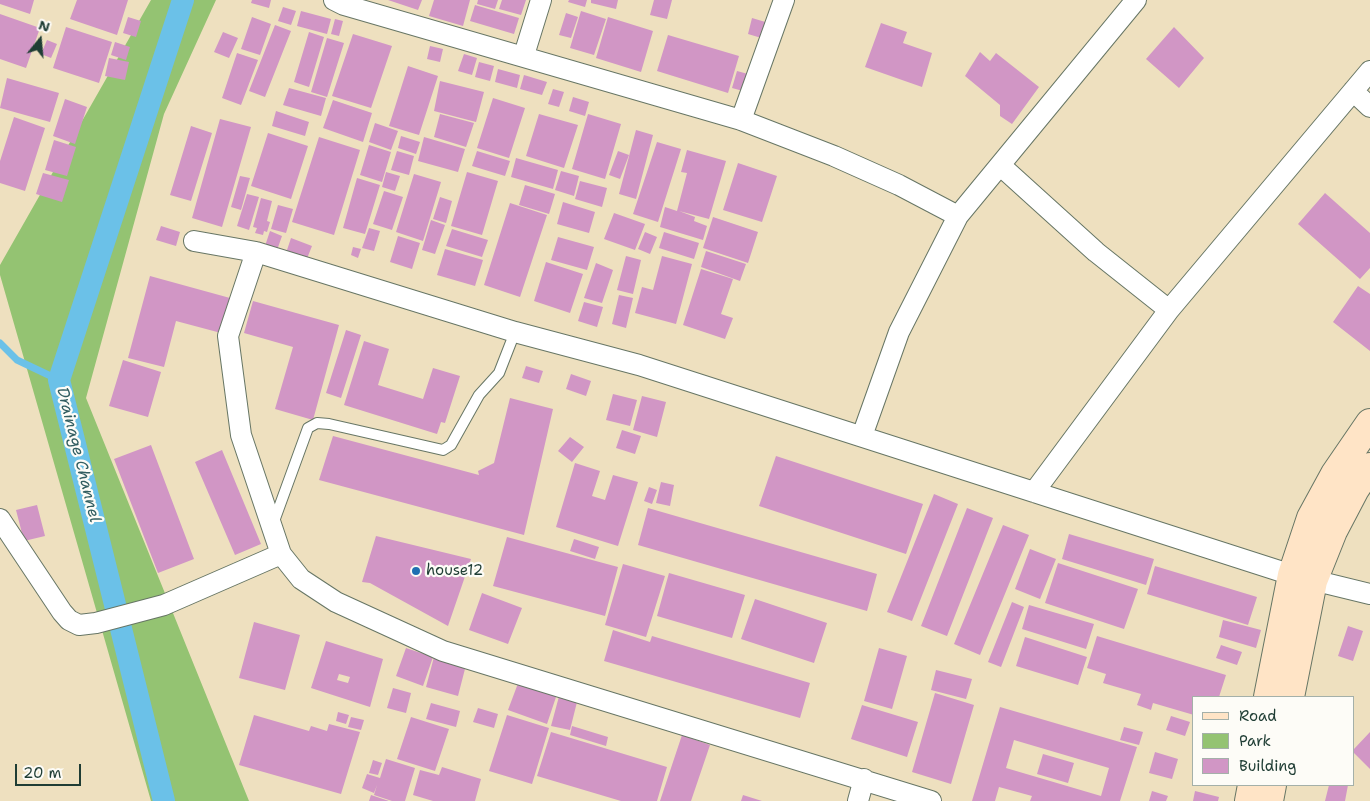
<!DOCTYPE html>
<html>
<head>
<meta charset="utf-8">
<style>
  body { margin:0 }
  #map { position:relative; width:1370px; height:801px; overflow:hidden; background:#eee0bf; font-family:"Shantell Sans",sans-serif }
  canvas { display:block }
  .legend { position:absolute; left:1192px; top:696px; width:162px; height:90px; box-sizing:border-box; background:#fdfcf7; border:1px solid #a4b0a9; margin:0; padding:6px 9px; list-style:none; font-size:15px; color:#1f3d34 }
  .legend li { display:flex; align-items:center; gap:10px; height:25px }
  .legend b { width:25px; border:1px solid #a4b0a9 }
  .north { position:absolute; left:15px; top:15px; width:50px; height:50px; -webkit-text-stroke:4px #fdfcf7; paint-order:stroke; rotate:17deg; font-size:14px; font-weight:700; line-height:20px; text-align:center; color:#1f3d34 }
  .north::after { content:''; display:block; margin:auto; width:18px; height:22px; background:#1f3d34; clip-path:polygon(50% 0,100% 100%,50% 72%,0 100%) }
  .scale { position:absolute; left:15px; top:764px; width:66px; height:22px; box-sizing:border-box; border:2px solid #1f3d34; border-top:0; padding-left:6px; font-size:15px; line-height:18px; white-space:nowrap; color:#1f3d34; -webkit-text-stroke:4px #fdfcf7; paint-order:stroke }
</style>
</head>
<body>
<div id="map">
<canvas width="1370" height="801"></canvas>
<ul class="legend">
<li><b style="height:6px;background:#ffe4c6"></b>Road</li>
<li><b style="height:14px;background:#94c372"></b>Park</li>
<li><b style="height:14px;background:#d196c5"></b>Building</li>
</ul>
<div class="north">N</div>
<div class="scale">20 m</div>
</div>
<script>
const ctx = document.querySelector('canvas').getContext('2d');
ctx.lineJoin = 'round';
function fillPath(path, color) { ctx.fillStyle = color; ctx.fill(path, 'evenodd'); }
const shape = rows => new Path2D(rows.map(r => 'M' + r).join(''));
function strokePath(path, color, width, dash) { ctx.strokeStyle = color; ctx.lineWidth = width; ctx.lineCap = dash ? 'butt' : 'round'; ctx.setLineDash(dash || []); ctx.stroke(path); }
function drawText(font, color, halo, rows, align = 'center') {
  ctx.font = font + ' "Shantell Sans",sans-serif'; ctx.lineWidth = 4.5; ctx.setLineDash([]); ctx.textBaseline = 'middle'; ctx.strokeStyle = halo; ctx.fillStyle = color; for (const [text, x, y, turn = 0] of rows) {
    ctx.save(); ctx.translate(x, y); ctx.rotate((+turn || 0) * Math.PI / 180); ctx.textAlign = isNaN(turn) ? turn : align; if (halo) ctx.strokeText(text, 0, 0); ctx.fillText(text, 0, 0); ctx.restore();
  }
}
const green = shape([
  [151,0,216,0,164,114,86,398,249,801,151,801,0,275,0,265]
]);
const stream = shape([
  [0,343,17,360,59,380]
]);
const canal = shape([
  [164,801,59,380,183,0]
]);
const building = shape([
  [0,0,34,0,30,14,0,4],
  [77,0,128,0,117,35,70,19],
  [252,0,271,0,269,8,251,3],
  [388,0,422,0,418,10],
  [434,0,470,0,463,26,429,16],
  [478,0,498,0,495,9,477,4],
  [502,0,526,0,521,15,499,9],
  [569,0,587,0,585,7,568,2],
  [591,0,618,0,616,9,591,3],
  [654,0,672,0,667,19,650,15],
  [475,5,519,18,514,34,470,21],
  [283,7,296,11,291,25,278,21],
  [301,11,331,19,327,34,297,26],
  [581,11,606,19,594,55,570,48],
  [566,13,578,17,571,38,559,35],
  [0,14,40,28,26,68,0,59],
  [128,17,141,21,136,37,123,33],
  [252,17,271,24,260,55,241,49],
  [608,17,653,31,641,72,596,58],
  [752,18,772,24,768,40,748,34],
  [335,19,343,21,339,36,331,34],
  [881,23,907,32,903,43,932,53,922,87,865,67],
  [275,25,291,31,265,97,249,91],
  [66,27,112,42,99,83,53,68],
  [1174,27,1204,58,1179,88,1146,59],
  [223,32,238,38,229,58,214,52],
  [309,32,324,37,309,87,294,82],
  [353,34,392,46,371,108,332,96],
  [668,35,739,56,728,93,657,71],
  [327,38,344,43,327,97,311,92],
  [47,40,57,44,51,58,41,54],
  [115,42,130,47,126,60,111,55],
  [430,46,443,49,440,62,427,59],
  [980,52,990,61,996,53,1039,87,1012,124,1000,116,1000,105,965,76],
  [237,53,258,60,241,105,222,98],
  [464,54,477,58,472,75,458,71],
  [109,58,129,62,125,80,105,76],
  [479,62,494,66,490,81,475,77],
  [408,66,438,76,419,135,389,126],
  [498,69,520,75,517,88,495,82],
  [737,71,748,74,743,91,732,88],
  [524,75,547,82,542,95,520,89],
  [7,78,59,93,50,122,0,108],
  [440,81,484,92,476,122,434,111],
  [289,88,326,98,321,116,283,105],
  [553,89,564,92,559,107,548,104],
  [573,97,589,102,585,116,569,111],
  [493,98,525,108,509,158,477,148],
  [65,99,87,107,75,144,53,136],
  [333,100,372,113,363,142,323,128],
  [276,111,309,122,305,136,272,126],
  [440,114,474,123,466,147,434,137],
  [539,114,578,125,564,168,526,156],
  [588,114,621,124,605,179,572,169],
  [14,117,45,128,25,191,0,183,0,161],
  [220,119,251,127,222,227,192,218],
  [375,123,398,131,391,150,369,142],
  [191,126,212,133,191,201,170,195],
  [636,130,653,135,636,199,619,194],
  [268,133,308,146,291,199,251,186],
  [401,136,420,142,416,154,398,148],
  [319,137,360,150,334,235,292,222],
  [424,137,465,149,458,172,418,161],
  [54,140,76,147,67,176,45,170],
  [657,142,681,149,658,222,633,214],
  [369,145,391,152,382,182,360,175],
  [687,150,726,161,709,219,679,211,695,217,694,221,707,226,703,240,660,227,665,207,677,211,687,173,681,172],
  [397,151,414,156,409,175,391,170],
  [477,151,510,161,505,176,472,166],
  [618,151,629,155,620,179,609,175],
  [516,158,558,170,553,189,511,177],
  [738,163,777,176,762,222,723,210],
  [561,171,579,176,574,196,555,190],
  [386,172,400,176,395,191,382,187],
  [467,172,498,181,482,235,451,226],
  [43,173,69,180,62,202,36,194],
  [414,174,441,182,423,241,396,232],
  [240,176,250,178,241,210,231,207],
  [357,178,380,185,365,234,343,228],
  [580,181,607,188,602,207,575,199],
  [525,185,555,194,549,214,519,205],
  [384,191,403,197,392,230,373,224],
  [1325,193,1370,233,1370,268,1360,279,1298,224],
  [247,194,259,197,249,230,237,226],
  [440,197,452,201,446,223,433,219],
  [261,198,272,201,267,221,270,222,267,232,264,231,263,235,255,233,257,228,253,227],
  [563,202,595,212,589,233,557,224],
  [510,203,547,215,520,297,484,285],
  [278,205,293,209,286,233,271,229],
  [614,213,645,224,635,250,604,239],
  [713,217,758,232,748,263,703,248],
  [431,220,445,225,435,254,422,250],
  [161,226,180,232,176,246,156,240],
  [369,228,380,231,374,251,362,248],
  [452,229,488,240,482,257,446,246],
  [270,231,282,236,276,253,264,249],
  [645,232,657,237,650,254,638,249],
  [664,232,699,243,694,259,659,248],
  [398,236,420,243,412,269,390,262],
  [558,237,594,247,587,270,551,260],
  [291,238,312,246,306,261,286,253],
  [353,247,361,249,358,258,351,255],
  [445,249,483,260,475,286,437,275],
  [706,251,746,264,740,281,701,267],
  [626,256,641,260,633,294,617,290],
  [662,256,692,264,676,324,635,313,642,287,653,290],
  [546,262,583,274,570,313,534,301],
  [596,263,613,270,602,303,584,298],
  [701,269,733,279,721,314,733,318,725,339,683,325],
  [150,276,230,298,221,333,176,321,164,367,128,358],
  [1358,286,1370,294,1370,351,1333,322],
  [619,295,633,298,626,328,612,324],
  [253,301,339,325,313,420,275,409,293,347,244,333],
  [584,302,603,307,597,327,578,321],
  [346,330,361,335,341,398,326,393],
  [364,341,389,349,378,385,423,399,433,368,460,376,445,423,441,422,437,434,344,405],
  [123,360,161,372,148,417,109,406],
  [526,366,543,371,539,383,522,378],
  [571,374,591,381,586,396,566,389],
  [613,394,637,400,630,426,606,420],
  [642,396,666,402,657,437,633,430],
  [510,398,553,409,524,535,319,480,333,436,479,475,478,471,494,463],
  [622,430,641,436,635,454,616,448],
  [570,437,584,447,572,462,558,451],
  [151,445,194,559,158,573,114,459],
  [222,450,261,544,235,555,195,462],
  [776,456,923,504,906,554,759,506],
  [575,463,600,471,592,496,605,500,613,475,638,482,618,546,556,527],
  [661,482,674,485,670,506,656,503],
  [649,487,657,490,652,504,644,501],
  [934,494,958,504,912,621,887,612],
  [37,505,45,536,24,541,16,510],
  [648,508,877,574,867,611,638,545],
  [967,508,993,518,947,636,921,626],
  [1003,525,1029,535,980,655,954,644],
  [1069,534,1154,559,1146,585,1062,559],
  [376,536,471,559,448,626,370,583,362,582],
  [507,537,618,567,605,616,493,586],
  [574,539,599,547,595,559,570,551],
  [1030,549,1056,559,1040,599,1015,589],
  [1058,563,1138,589,1124,629,1045,603],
  [623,564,665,576,646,637,605,625],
  [1155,566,1257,597,1248,625,1147,594],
  [669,573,745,595,732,638,657,616],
  [482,593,522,608,508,644,469,630],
  [755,599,827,623,814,663,741,639],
  [1012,602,1024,607,1001,667,988,662],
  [1029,605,1094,624,1086,649,1022,629],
  [1223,620,1261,630,1256,648,1219,637],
  [254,622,300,635,285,690,239,678],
  [1348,626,1363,631,1353,661,1338,656],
  [613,630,650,642,652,636,810,683,800,718,604,661],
  [1097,636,1226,675,1219,697,1194,697,1194,715,1153,703,1151,710,1137,705,1141,694,1103,683,1106,674,1087,668],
  [1025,637,1087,657,1078,685,1016,666],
  [326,641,383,659,370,707,311,688],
  [339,674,350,677,348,683,337,680],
  [1221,645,1242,652,1237,665,1216,658],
  [406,648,433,657,423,686,396,676],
  [879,648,907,656,892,709,864,701],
  [434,657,466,665,458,696,426,687],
  [936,670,972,679,966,699,931,690],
  [520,678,558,691,547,724,508,710],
  [393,688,411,693,406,713,387,708],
  [561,689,579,694,570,730,551,726],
  [935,693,974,705,951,784,912,772],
  [431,703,460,711,456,727,426,719],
  [862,705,918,722,907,757,851,739],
  [1000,707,1137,747,1120,801,1030,801,1032,796,999,787,995,801,972,801],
  [1014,740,1109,768,1101,796,1006,768],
  [478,708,498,714,494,728,473,722],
  [338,712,349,715,346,724,336,721],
  [254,715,309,731,311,726,327,731,329,724,360,732,341,794,239,765],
  [507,715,549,728,532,784,489,771],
  [1171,716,1190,722,1185,736,1166,730],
  [351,717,364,720,361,730,348,727],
  [411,717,449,729,435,771,397,759],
  [572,726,608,737,606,746,570,735],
  [1124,727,1143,732,1139,745,1120,740],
  [551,732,667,767,657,801,621,801,537,776],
  [1370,732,1370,769,1354,753,1354,749],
  [682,735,710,745,691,801,660,801],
  [1155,752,1178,759,1172,779,1149,773],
  [1043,754,1074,763,1068,783,1037,774],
  [386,759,415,768,405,801,392,801,374,795,377,785,374,793,362,788,367,774,380,778],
  [373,760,382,763,378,775,369,773],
  [442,767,481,779,475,801,433,801,413,795,420,770,439,775],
  [1329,785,1348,785,1345,801,1325,801],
  [1152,791,1168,796,1166,801,1149,801],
  [1195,791,1219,797,1218,801,1193,801],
  [371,795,389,801,369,801],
  [743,795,762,801,741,801]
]);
const lane = shape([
  [273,524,308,428,317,423,329,424,443,450,451,445,479,395,499,373,515,332]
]);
const street = shape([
  [334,0,344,5,741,120,834,156,899,185,958,216],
  [524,55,541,0],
  [1353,91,1370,107],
  [741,120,784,0],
  [1001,166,1096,252,1169,310],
  [194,241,256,252,515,332,639,365,1292,575,1370,594],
  [256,252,228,336,241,435,281,554,301,579,336,602,443,651,931,801],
  [862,436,899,332,958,216,1136,0],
  [1034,492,1169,310,1370,71],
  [0,519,62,612,69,620,79,625,96,623,164,605,281,554],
  [858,801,864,779]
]);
const secondary = shape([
  [1268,697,1292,575,1311,518,1335,474,1370,423],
  [1290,697,1313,581,1333,531,1355,489,1370,467],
  [1249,801,1252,785],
  [1269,801,1272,785]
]);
const markers = [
  [416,571,5,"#1f6fb2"]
];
const poiNames = [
  ["house12",426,571]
];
const waterNames = [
  ["Drainage Channel",78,455,76]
];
fillPath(green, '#94c372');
strokePath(stream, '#6bc1e8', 7);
strokePath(canal, '#6bc1e8', 22);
fillPath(building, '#d196c5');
strokePath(lane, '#677665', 12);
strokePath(street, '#677665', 22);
strokePath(secondary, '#677665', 30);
strokePath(lane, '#fff', 10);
strokePath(street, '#fff', 20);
strokePath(secondary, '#ffe4c6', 28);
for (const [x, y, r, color] of markers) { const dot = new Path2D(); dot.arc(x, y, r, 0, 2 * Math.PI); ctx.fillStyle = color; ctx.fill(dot); strokePath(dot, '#fdfcf7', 2); }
drawText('15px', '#1f3d34', '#fdfcf7', poiNames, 'left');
drawText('italic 16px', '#325e61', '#fdfcf7', waterNames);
</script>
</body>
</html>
